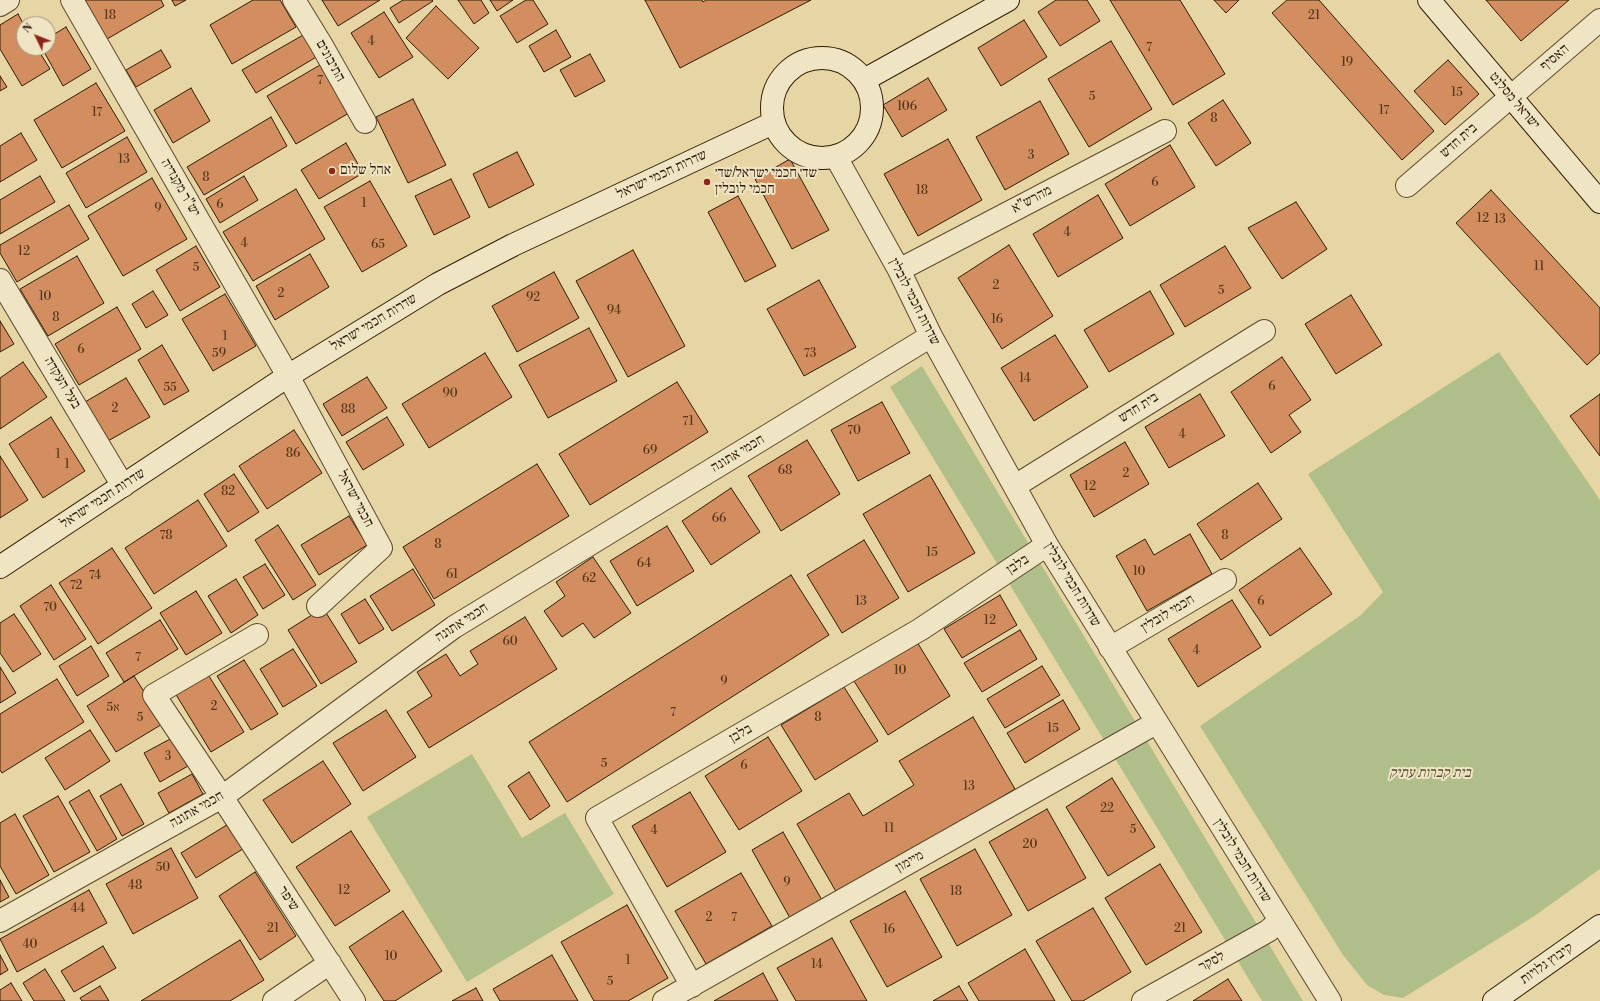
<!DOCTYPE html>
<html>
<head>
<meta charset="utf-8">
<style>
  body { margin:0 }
  #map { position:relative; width:1600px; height:1001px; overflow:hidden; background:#e7d6a4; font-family:"Libre Bodoni",serif }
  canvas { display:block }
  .north { position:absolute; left:16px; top:16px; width:40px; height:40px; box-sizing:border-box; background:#efe4c4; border:1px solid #a29478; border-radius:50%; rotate:313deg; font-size:11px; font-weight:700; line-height:16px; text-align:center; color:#2f1c06 }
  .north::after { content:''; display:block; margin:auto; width:14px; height:18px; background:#8f2418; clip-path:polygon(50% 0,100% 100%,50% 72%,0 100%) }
</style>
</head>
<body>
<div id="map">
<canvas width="1600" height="1001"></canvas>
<div class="north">N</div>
</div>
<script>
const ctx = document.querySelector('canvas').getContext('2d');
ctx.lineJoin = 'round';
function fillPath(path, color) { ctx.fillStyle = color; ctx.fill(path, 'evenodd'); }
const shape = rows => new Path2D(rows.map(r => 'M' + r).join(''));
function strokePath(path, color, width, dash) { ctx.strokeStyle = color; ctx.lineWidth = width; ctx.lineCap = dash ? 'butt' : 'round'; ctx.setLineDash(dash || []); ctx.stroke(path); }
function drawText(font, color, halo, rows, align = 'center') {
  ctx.font = font + ' "Libre Bodoni","Frank Ruhl Libre",serif'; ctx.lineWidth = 4; ctx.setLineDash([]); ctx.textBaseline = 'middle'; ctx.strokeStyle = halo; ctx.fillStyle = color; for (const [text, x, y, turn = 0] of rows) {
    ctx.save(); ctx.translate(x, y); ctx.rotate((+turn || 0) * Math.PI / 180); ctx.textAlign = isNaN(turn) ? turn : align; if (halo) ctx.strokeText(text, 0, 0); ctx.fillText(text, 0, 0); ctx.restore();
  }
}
const green = shape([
  [1499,352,1600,500,1600,869,1533,917,1403,998,1384,995,1367,985,1343,955,1200,726,1361,615,1383,592,1308,474],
  [922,366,1303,1001,1262,1001,890,387],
  [472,754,522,838,565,813,614,894,467,982,367,817]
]);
const building = shape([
  [84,0,161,0,164,6,107,39,84,0],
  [172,0,186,0,175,6,172,0],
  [253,0,280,0,296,27,232,64,210,25,253,0],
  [322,0,380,0,338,26,322,0],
  [403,0,432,0,433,1,399,23,390,8,403,0],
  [458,0,481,0,489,13,474,24,458,0],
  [490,0,513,0,497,11,490,0],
  [526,0,533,0,548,24,517,43,500,16,526,0],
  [645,0,702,0,703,2,706,0,811,0,680,68,645,0],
  [1056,0,1087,0,1100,21,1060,46,1038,12,1056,0],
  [1110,0,1180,0,1225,74,1173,105,1110,0],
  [1214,0,1239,0,1226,13,1214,0],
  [1287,0,1319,0,1434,131,1402,160,1272,13,1287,0],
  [1486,0,1569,0,1521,41,1486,0],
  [436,6,479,48,448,79,406,38,436,6],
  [384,12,413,57,379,78,351,33,384,12],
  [18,14,24,25,24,48,37,48,50,69,22,86,0,49,0,25,18,14],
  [1024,20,1047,57,1001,86,978,48,1024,20],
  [66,27,91,69,63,86,42,48,48,48,48,38,66,27],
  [556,30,571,57,544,72,529,46,556,30],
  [305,34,318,56,256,93,242,70,305,34],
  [1111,41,1152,109,1089,147,1048,79,1111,41],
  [161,50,171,67,136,87,126,70,161,50],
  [590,54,605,81,575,97,560,70,590,54],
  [1448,60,1479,94,1445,125,1414,91,1448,60],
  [320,65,349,113,296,144,267,96,320,65],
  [0,76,7,87,0,91,0,76],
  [928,78,947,110,902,137,883,105,928,78],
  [96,83,125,131,62,168,34,120,96,83],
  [191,88,210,121,173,143,154,110,191,88],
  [413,99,446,165,408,183,376,117,413,99],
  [1223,100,1251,143,1216,166,1188,123,1223,100],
  [1040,101,1069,154,1005,190,976,137,1040,101],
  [271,117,287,146,204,195,187,167,271,117],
  [21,133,37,160,0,182,0,146,21,133],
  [127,137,147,172,86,208,66,173,127,137],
  [948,139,982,200,918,236,884,174,948,139],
  [346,143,363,173,319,199,301,170,346,143],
  [1170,145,1195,187,1130,226,1105,184,1170,145],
  [517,152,534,185,489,208,473,174,517,152],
  [790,159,829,230,792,249,755,179,790,159],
  [40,176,55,202,0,234,0,200,40,176],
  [244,176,258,200,220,223,206,199,244,176],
  [152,178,187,239,123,276,88,216,152,178],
  [451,179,470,217,434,235,415,196,451,179],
  [370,181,407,246,362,272,324,207,370,181],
  [296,189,325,239,253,281,223,232,296,189],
  [1491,190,1600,308,1600,353,1587,365,1456,223,1491,190],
  [1098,195,1123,238,1058,277,1033,234,1098,195],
  [738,196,776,266,745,282,708,212,738,196],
  [1296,202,1327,249,1282,279,1248,228,1296,202],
  [69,205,89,239,17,282,0,253,0,245,69,205],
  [1009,245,1053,316,1002,349,958,278,1009,245],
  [196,246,220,287,180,311,156,270,196,246],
  [1225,246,1251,288,1185,327,1160,285,1225,246],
  [633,250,685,346,628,377,576,281,633,250],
  [310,254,329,287,275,320,256,286,310,254],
  [77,256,104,303,48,336,20,289,77,256],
  [554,272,579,318,517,352,492,306,554,272],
  [819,280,856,347,804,376,767,309,819,280],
  [153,291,168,315,146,328,132,304,153,291],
  [1150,291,1174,334,1109,372,1084,330,1150,291],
  [225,294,256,346,213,371,182,319,225,294],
  [1351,295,1382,345,1336,374,1305,324,1351,295],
  [117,307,141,349,79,385,55,344,117,307],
  [0,321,14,344,0,352,0,321],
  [589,328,617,381,548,418,519,365,589,328],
  [1055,335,1088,387,1034,421,1001,368,1055,335],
  [162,345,189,391,164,405,138,360,162,345],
  [485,353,512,397,429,448,402,404,485,353],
  [1282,357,1311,400,1289,415,1301,432,1271,453,1231,392,1282,357],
  [23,362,47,397,0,429,0,378,23,362],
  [367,377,387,408,342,436,323,404,367,377],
  [126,378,150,417,108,441,85,402,126,378],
  [677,382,708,432,590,505,559,454,677,382],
  [1200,394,1225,436,1169,468,1145,427,1200,394],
  [1600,394,1600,456,1570,416,1600,394],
  [882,402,910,453,858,481,831,430,882,402],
  [51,417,85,471,43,498,9,444,51,417],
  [387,417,404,445,363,470,346,442,387,417],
  [294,430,322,473,267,509,239,466,294,430],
  [807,440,840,494,781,531,748,476,807,440],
  [1125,442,1149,484,1094,517,1070,475,1125,442],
  [0,456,28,500,0,518,0,456],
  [537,464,569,516,434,599,403,547,537,464],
  [234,474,259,512,228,532,204,494,234,474],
  [930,475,975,553,908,592,863,514,930,475],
  [1258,483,1282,519,1221,560,1197,524,1258,483],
  [731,488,760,532,711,565,682,521,731,488],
  [198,500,227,546,154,594,125,548,198,500],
  [349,516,367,545,319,575,301,545,349,516],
  [278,525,316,585,293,600,255,540,278,525],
  [667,526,694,571,637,606,610,561,667,526],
  [1190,534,1212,574,1147,611,1116,556,1145,539,1154,555,1190,534],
  [864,540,899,598,842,633,807,575,864,540],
  [112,548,152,608,98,644,59,583,112,548],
  [1300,548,1332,594,1270,636,1239,590,1300,548],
  [593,557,631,613,594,638,583,623,562,637,544,611,565,596,556,582,593,557],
  [265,564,285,595,263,609,243,577,265,564],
  [413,569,435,605,392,631,370,596,413,569],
  [791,575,829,635,567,802,529,742,791,575],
  [236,579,258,615,231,633,208,596,236,579],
  [51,585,86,639,54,660,20,606,51,585],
  [196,591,222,633,186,655,160,613,196,591],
  [1000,595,1017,625,962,658,944,629,1000,595],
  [365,599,384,629,359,644,341,614,365,599],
  [1232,600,1261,647,1198,687,1168,639,1232,600],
  [323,608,357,662,321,684,288,630,323,608],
  [14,614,41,654,13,672,0,653,0,623,14,614],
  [525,617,557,669,429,748,407,712,432,696,417,672,446,654,460,676,478,664,470,651,525,617],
  [160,620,178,649,124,682,106,653,160,620],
  [1020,630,1037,659,982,692,964,663,1020,630],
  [917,642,950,696,888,735,854,681,917,642],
  [91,646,109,676,77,696,59,666,91,646],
  [293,649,317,686,283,707,260,669,293,649],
  [244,660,278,714,251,730,217,676,244,660],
  [1042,666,1060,695,1005,728,987,699,1042,666],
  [0,667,16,693,0,703,0,667],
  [207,673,244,732,211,752,175,693,207,673],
  [134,676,164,723,116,752,87,706,134,676],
  [57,679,84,722,2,773,0,770,0,714,57,679],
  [844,687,878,741,815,780,781,725,844,687],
  [1063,700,1080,729,1025,763,1007,733,1063,700],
  [386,710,416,757,363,791,333,743,386,710],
  [973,717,1015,789,838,895,797,824,849,793,863,816,914,785,899,761,973,717],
  [90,730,110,761,65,790,45,758,90,730],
  [768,737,802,791,739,830,705,776,768,737],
  [172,738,188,766,160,782,144,753,172,738],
  [323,761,351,804,292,843,263,800,323,761],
  [529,772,550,806,530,820,508,786,529,772],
  [192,774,203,794,169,813,158,793,192,774],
  [1112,778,1155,847,1108,876,1066,807,1112,778],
  [121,784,144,824,122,836,100,796,121,784],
  [89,790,117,839,97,851,69,802,89,790],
  [690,792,726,852,667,887,632,826,690,792],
  [58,796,90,852,54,872,23,816,58,796],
  [1047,809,1086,878,1028,911,989,842,1047,809],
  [15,814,49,875,16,894,0,866,0,823,15,814],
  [230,823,246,847,196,878,181,853,230,823],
  [351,831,390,891,335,926,296,867,351,831],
  [783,832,822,900,790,918,752,850,783,832],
  [171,848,198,898,133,934,106,884,171,848],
  [975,849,1012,915,957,946,920,879,975,849],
  [1160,864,1202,932,1146,965,1105,898,1160,864],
  [255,872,296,936,260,960,219,896,255,872],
  [741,873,772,926,706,964,675,911,741,873],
  [0,880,9,897,0,902,0,880],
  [89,890,107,923,17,972,0,939,89,890],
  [905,891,942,957,887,987,850,921,905,891],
  [627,905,668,978,628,1001,594,1001,561,942,627,905],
  [1093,908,1131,972,1083,1001,1072,1001,1036,941,1093,908],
  [403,911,442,971,395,1001,384,1001,349,947,403,911],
  [832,938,867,1001,796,1001,777,968,832,938],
  [240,940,264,980,230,1001,141,1001,240,940],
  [103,946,116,968,74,992,61,971,103,946],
  [1025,949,1055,1001,979,1001,968,983,1025,949],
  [0,955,8,970,0,975,0,955],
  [552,955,578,1001,500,1001,493,989,552,955],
  [45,969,65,1001,34,1001,23,983,45,969],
  [763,973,778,1001,714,1001,763,973],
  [1228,979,1242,1001,1193,1001,1228,979],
  [11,983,22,1001,0,1001,0,990,11,983],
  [100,986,109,1001,82,1001,80,998,100,986],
  [959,986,968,1001,933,1001,959,986],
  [476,988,483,1001,452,1001,476,988]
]);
const street = shape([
  [72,0,288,376,381,548,318,606],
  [294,0,321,44,365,122],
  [0,5,8,0],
  [836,157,899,270,931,336,1047,545,1330,1001],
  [1407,186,1600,20],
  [899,270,1165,131],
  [0,280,123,486],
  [1015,486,1264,331],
  [257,635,154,695,222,797,354,1001],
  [1110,648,1225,580],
  [0,921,222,797,454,627,931,336],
  [692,986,597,818,921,629,1047,545],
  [274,1001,330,963],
  [664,1001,1156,723],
  [1143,1001,1268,931,1280,921]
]);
const secondary = shape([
  [1429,0,1600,202],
  '772 108a50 50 0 1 1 100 0a50 50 0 1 1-100 0Z',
  [864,80,1008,0],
  [0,567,288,376,438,284,513,245,773,123],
  [1494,1001,1600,926]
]);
const markers = [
  [332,171,4,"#8f2418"],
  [707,182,4,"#8f2418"]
];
const numberNames = [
  ["18",110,16],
  ["21",1314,16],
  ["4",371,42],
  ["7",1149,48],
  ["19",1347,63],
  ["7",320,81],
  ["15",1457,93],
  ["5",1092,97],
  ["106",907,107],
  ["17",1384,111],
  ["17",97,113],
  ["8",1214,119],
  ["3",1031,156],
  ["13",124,160],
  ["8",206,178],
  ["6",1155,183],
  ["18",922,191],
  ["1",364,204],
  ["6",220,205],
  ["9",158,209],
  ["12",1483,219],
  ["13",1500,220],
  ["4",1067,233],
  ["4",244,244],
  ["65",378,245],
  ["12",24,252],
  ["11",1539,267],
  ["5",196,268],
  ["2",996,286],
  ["5",1221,291],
  ["2",281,294],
  ["10",45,297],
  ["92",533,298],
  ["94",614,311],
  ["8",56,318],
  ["16",997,320],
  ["1",225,337],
  ["6",81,350],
  ["59",219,354],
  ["73",810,354],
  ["14",1025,379],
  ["6",1272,387],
  ["55",170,388],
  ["90",450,394],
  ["2",115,409],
  ["88",348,410],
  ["71",688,422],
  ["70",854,431],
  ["4",1182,435],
  ["69",650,451],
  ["86",293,454],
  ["1",58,455],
  ["1",67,465],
  ["68",785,471],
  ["2",1126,474],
  ["12",1090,487],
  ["82",228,492],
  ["66",719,519],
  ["78",166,536],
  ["8",1225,536],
  ["8",438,545],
  ["15",932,553],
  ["64",644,564],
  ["10",1139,572],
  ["61",452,575],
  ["74",95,576],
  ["62",589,579],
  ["72",76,586],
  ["13",861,602],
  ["6",1261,602],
  ["70",50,608],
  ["12",990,621],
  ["60",510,642],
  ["4",1196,651],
  ["7",138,658],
  ["10",900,671],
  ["9",724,682],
  ["2",214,707],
  ["5א",113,708],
  ["7",673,713],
  ["5",140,718],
  ["8",818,718],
  ["15",1053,729],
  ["3",168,757],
  ["5",604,764],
  ["6",744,766],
  ["13",969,787],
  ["22",1107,809],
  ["11",889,829],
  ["5",1133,830],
  ["4",654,831],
  ["20",1030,845],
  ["50",163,868],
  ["9",787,883],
  ["48",135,886],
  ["12",344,891],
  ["18",956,892],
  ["44",78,909],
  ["2",709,918],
  ["7",734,918],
  ["21",273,929],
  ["21",1180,929],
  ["16",889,930],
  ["40",30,945],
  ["10",391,957],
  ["1",628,961],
  ["14",817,965],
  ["5",610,982]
];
const streetNames = [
  ["האסיף",1555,58,-40],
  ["התיבונים",330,61,61],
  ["ישראל מסלנט",1514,101,50],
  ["בית חדש",1459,141,-41],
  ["שדרות חכמי ישראל",662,175,-25],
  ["יש\"ר מקנדיה",180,188,60],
  ["מהרש\"א",1032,200,-28],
  ["שדרות חכמי לובלין",914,302,63],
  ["שדרות חכמי ישראל",374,323,-31],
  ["בעל העקדה",62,383,59],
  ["בית חדש",1139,408,-32],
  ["חכמי אתונה",738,454,-31],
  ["שדרות חכמי ישראל",103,499,-33],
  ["חכמי ישראל",355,499,62],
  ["בלבן",1018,565,-33],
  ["שדרות חכמי לובלין",1072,585,59],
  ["חכמי לובלין",1168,614,-31],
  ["חכמי אתונה",462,623,-33],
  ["בלבן",741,734,-30],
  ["חכמי אתונה",197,810,-30],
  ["שדרות חכמי לובלין",1242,861,58],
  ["מיימון",910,862,-30],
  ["שיפר",288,899,57],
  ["לסקר",1212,962,-29],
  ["קיבוץ גלויות",1547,964,-35]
];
const poiNames = [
  ["אהל שלום",340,171],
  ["שד׳ חכמי ישראל/שד׳",715,174],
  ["חכמי לובלין",715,190]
];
const parkNames = [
  ["בית קברות עתיק",1430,774]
];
fillPath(green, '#b0bf8a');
fillPath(building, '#d38e60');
strokePath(building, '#2f1c06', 1);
strokePath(street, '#5d4a2e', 24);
strokePath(secondary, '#2f1c06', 24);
strokePath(street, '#efe4c4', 22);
strokePath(secondary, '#efe4c4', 22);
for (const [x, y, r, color] of markers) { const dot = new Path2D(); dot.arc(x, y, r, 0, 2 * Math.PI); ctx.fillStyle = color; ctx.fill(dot); strokePath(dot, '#efe4c4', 1.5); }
drawText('12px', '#58381c', null, numberNames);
drawText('14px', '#2f1c06', '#efe4c4', streetNames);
drawText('14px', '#2f1c06', '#efe4c4', poiNames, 'left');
drawText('italic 14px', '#564d2e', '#efe4c4', parkNames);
</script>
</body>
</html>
